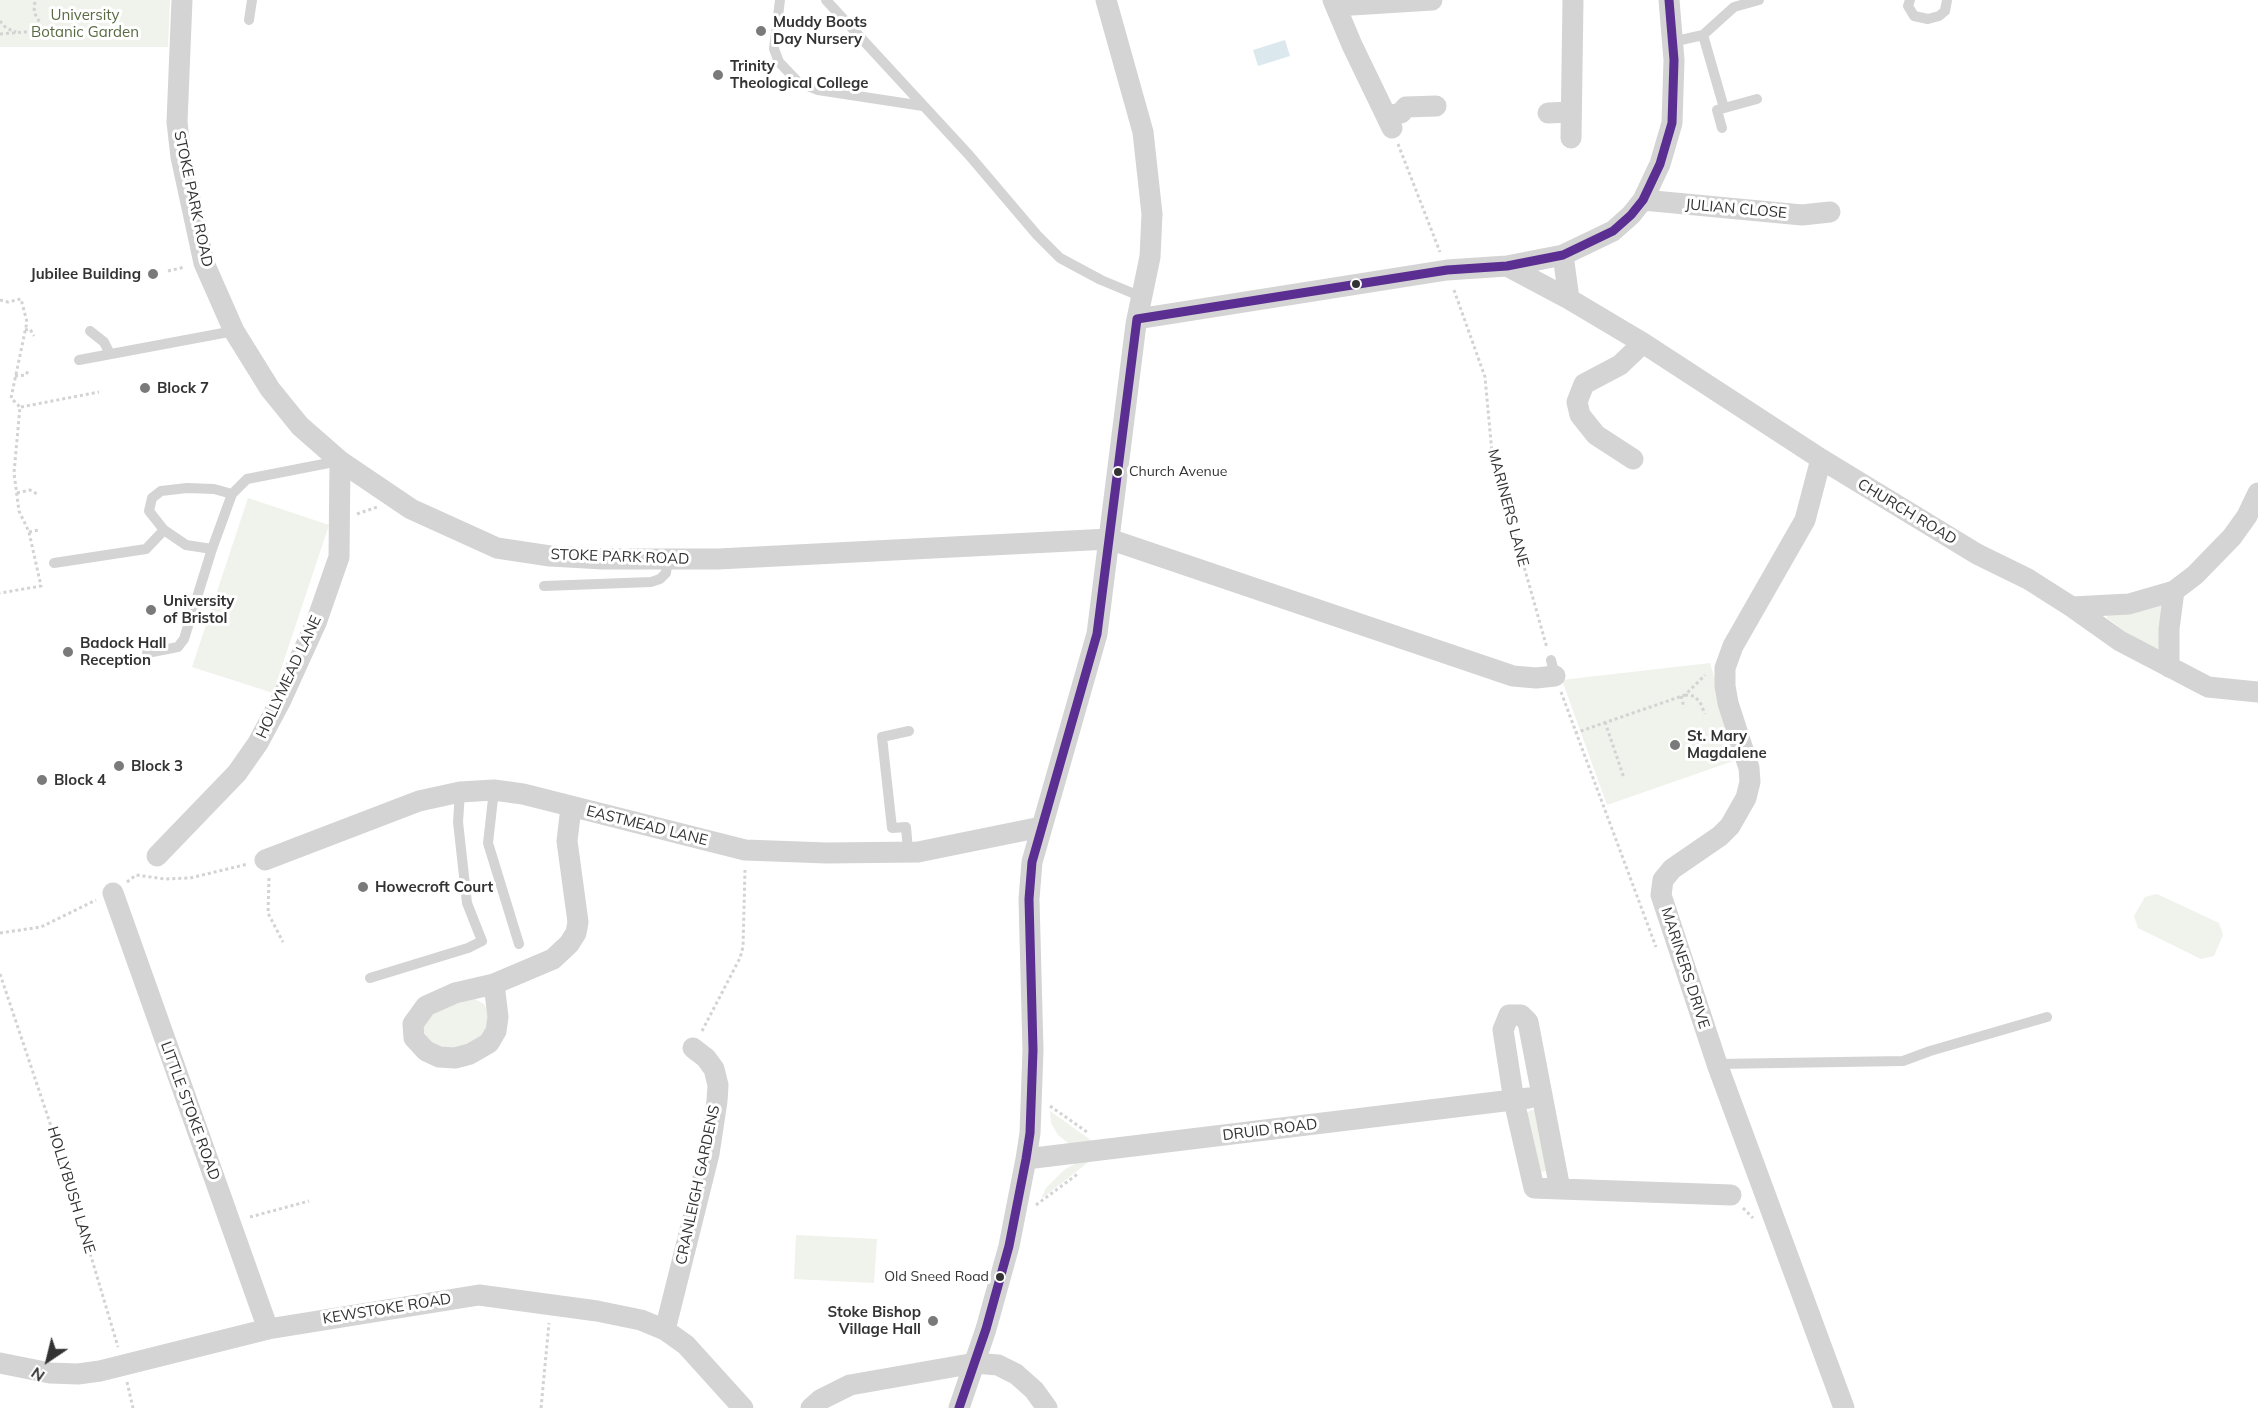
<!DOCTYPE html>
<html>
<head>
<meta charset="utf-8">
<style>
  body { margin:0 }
  #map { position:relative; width:2258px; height:1408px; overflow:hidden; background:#fff; font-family:Mulish,sans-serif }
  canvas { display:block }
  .north { position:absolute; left:18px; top:1330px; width:60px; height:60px; -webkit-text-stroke:4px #fff; paint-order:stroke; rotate:215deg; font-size:16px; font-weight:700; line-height:24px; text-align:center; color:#333 }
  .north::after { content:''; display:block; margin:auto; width:21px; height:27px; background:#333; clip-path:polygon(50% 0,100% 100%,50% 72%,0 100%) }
</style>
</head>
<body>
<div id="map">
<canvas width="2258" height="1408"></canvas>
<div class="north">N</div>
</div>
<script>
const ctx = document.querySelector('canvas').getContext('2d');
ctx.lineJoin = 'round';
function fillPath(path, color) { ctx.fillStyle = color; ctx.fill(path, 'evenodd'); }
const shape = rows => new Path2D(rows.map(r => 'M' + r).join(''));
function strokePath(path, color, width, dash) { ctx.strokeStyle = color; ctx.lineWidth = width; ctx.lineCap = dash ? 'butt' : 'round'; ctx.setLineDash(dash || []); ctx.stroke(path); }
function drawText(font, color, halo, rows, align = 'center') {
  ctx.font = font + ' Mulish,sans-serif'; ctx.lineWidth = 6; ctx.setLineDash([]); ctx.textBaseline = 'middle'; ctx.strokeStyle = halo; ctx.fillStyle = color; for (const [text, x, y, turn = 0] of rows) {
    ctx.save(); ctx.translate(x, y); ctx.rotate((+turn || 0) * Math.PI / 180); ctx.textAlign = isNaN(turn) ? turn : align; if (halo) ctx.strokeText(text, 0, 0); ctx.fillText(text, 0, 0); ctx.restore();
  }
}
const green = shape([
  [0,0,170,0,168,47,0,47],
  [248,498,329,525,273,693,192,667],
  [2164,603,2159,650,2131,636,2107,618,2107,614],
  [1710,663,1739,759,1607,805,1562,680],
  [2157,894,2219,923,2223,935,2214,956,2201,959,2138,928,2134,916,2145,897],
  [475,999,484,1004,488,1012,487,1025,482,1036,469,1046,441,1049,428,1040,423,1030,424,1021,439,1008],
  [1531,1110,1536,1110,1546,1171,1542,1172,1537,1169,1527,1113],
  [1050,1111,1095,1143,1084,1145,1068,1143,1058,1135,1051,1123],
  [1090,1161,1041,1199,1046,1188,1064,1170,1076,1163],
  [796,1235,877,1239,874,1283,794,1279]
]);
const water = shape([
  [1285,40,1290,56,1258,66,1253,50]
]);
const path = shape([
  [0,21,6,28,16,32],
  [0,34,38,31,40,23,34,12,35,0],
  [1398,144,1440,252],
  [168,271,185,267],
  [1454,290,1485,377,1492,453,1547,648],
  [0,300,8,302,21,299,27,322,11,398,20,407,14,473,19,511,29,532,41,586,0,593],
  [25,330,30,329,34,336],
  [15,376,26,375,29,369],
  [21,407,99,392],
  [17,493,30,490,37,494],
  [357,514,377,507],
  [29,532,39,530],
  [1561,692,1656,947],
  [1685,695,1694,696,1700,702,1705,714],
  [1681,696,1684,707],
  [1605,722,1624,778],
  [1575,733,1685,695,1705,675],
  [269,878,268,913,283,942],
  [127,882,136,875,165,879,190,878,248,864],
  [0,933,41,927,96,900],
  [0,974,62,1159,118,1347],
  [702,1031,740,958,743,947,745,870],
  [1050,1106,1087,1132],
  [1036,1205,1079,1173],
  [1743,1208,1753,1218],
  [250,1217,309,1201],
  [127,1382,133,1408],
  [541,1408,549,1323]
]);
const lane = shape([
  [780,0,774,49,779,62,798,82,818,90,923,106],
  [826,0,969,155,1037,235,1060,258,1101,280,1142,297],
  [1910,0,1908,6,1914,16,1928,19,1939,16,1945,11,1947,0],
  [249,20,252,0],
  [1703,35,1724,108],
  [1672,42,1703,35,1734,7,1759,0],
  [1722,128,1717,110,1757,99],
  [90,331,104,342,110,354],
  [79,360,234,331],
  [212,549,186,545,164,530,149,511,152,498,161,491,187,488,214,489,232,494],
  [54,563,146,549,164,530],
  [544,586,651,582,660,579,666,573,668,559],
  [147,653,178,647,184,639,212,549,232,494,247,479,339,461],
  [1551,660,1555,676],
  [494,790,488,843,519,944],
  [908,851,906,827,892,828,882,737,909,731],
  [370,978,468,948,482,941,467,903,458,822,460,792],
  [1717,1064,1903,1061,1930,1051,2047,1017]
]);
const street = shape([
  [182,0,177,122,181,157,204,263,234,331,270,389,300,426,340,461,411,509,497,548,550,556,603,559,718,559,1109,539,1513,676,1536,678,1555,676],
  [1333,0,1352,45,1392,128],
  [1336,6,1432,0],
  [1548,113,1571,112],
  [1387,116,1401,113,1406,107,1436,106],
  [1571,138,1573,0],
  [1643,200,1802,215,1830,212],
  [1563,255,1569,299],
  [1507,266,1569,299,1643,343,1821,459,1977,554,2028,579,2072,607,2120,641,2208,687,2258,692],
  [1137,319,1447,270,1507,266,1563,255,1613,231,1631,215,1643,200,1660,164,1672,123,1674,60,1669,0],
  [1633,459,1596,435,1580,415,1577,402,1584,384,1620,365,1643,343],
  [1821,459,1805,520,1733,646,1725,668,1725,686,1728,703,1749,768,1750,782,1746,798,1730,826,1720,836,1672,869,1663,880,1661,895,1717,1064,1844,1408],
  [2072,607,2129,604,2174,591,2195,575,2232,537,2247,516,2258,493],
  [2169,667,2169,629,2174,591],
  [157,856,237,773,258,743,281,700,316,623,339,557,340,461],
  [265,860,419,801,460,792,494,790,523,794,745,850,827,853,918,852,1041,827],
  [113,893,268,1329],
  [494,984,498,1017,496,1031,489,1043,470,1054,455,1058,439,1057,426,1051,414,1038,413,1024,426,1006,455,993,494,984,553,959,569,944,576,933,578,922,567,841,571,807],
  [1026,1159,1529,1098],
  [1560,1189,1528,1022,1521,1015,1509,1015,1503,1030,1514,1101,1534,1188,1560,1189,1731,1195],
  [665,1330,709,1154,717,1101,718,1085,714,1069,706,1058,693,1048],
  [0,1363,50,1373,78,1374,100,1371,268,1329,479,1295,597,1311,641,1320,665,1330,686,1345,743,1408],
  [811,1408,820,1400,850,1385,975,1363,998,1365,1016,1374,1034,1390,1047,1408],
  [959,1408,986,1329,1009,1246,1026,1159,1030,1133,1033,1050,1029,899,1032,862,1097,634,1136,324,1150,257,1152,214,1143,132,1106,0]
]);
const bus1 = shape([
  [1137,319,1447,270,1507,266,1563,255,1613,231,1631,215,1643,200,1660,164,1672,123,1674,60,1669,0],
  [959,1408,986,1329,1009,1246,1026,1159,1030,1133,1033,1050,1029,899,1032,862,1097,634,1137,319]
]);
const markers = [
  [761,31,6,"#7a7a7a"],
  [718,75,6,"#7a7a7a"],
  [153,274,6,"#7a7a7a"],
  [1356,284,5,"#333"],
  [145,388,6,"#7a7a7a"],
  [1118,472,5,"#333"],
  [151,610,6,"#7a7a7a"],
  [68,652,6,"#7a7a7a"],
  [1675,745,6,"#7a7a7a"],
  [119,766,6,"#7a7a7a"],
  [42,780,6,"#7a7a7a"],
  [363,887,6,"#7a7a7a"],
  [1000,1277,5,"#333"],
  [933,1321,6,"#7a7a7a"]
];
const busNames = [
  ["Church Avenue",1129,472],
  ["Old Sneed Road",989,1277,"right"]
];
const parkNames = [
  ["University",85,15],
  ["Botanic Garden",85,32]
];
const poiNames = [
  ["Muddy Boots",773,22],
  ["Day Nursery",773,39],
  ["Trinity",730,66],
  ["Theological College",730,83],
  ["Jubilee Building",141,274,"right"],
  ["Block 7",157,388],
  ["University",163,601],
  ["of Bristol",163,618],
  ["Badock Hall",80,643],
  ["Reception",80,660],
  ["St. Mary",1687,736],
  ["Magdalene",1687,753],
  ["Block 3",131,766],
  ["Block 4",54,780],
  ["Howecroft Court",375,887],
  ["Stoke Bishop",921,1312,"right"],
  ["Village Hall",921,1329,"right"]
];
const streetNames = [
  ["STOKE PARK ROAD",193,199,78],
  ["JULIAN CLOSE",1736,209,5],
  ["MARINERS LANE",1508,508,75],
  ["CHURCH ROAD",1907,512,31],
  ["STOKE PARK ROAD",620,557,2],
  ["HOLLYMEAD LANE",289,677,-65],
  ["EASTMEAD LANE",647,826,14],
  ["MARINERS DRIVE",1685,968,72],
  ["LITTLE STOKE ROAD",190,1111,70],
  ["DRUID ROAD",1270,1130,-7],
  ["CRANLEIGH GARDENS",698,1185,-78],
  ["HOLLYBUSH LANE",71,1190,73],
  ["KEWSTOKE ROAD",387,1309,-9]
];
fillPath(green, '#f0f2ec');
fillPath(water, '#dbe9ee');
strokePath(path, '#d3d3d3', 3, [3, 3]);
strokePath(lane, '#d4d4d4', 10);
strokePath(street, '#d4d4d4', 21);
strokePath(bus1, '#5b2e91', 9);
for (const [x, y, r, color] of markers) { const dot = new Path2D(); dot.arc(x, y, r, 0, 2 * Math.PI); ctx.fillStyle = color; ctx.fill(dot); strokePath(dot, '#fff', 2); }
drawText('14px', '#333', '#fff', busNames, 'left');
drawText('15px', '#5a6b43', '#fff', parkNames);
drawText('bold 15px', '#333', '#fff', poiNames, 'left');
drawText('15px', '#333', '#fff', streetNames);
</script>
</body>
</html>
